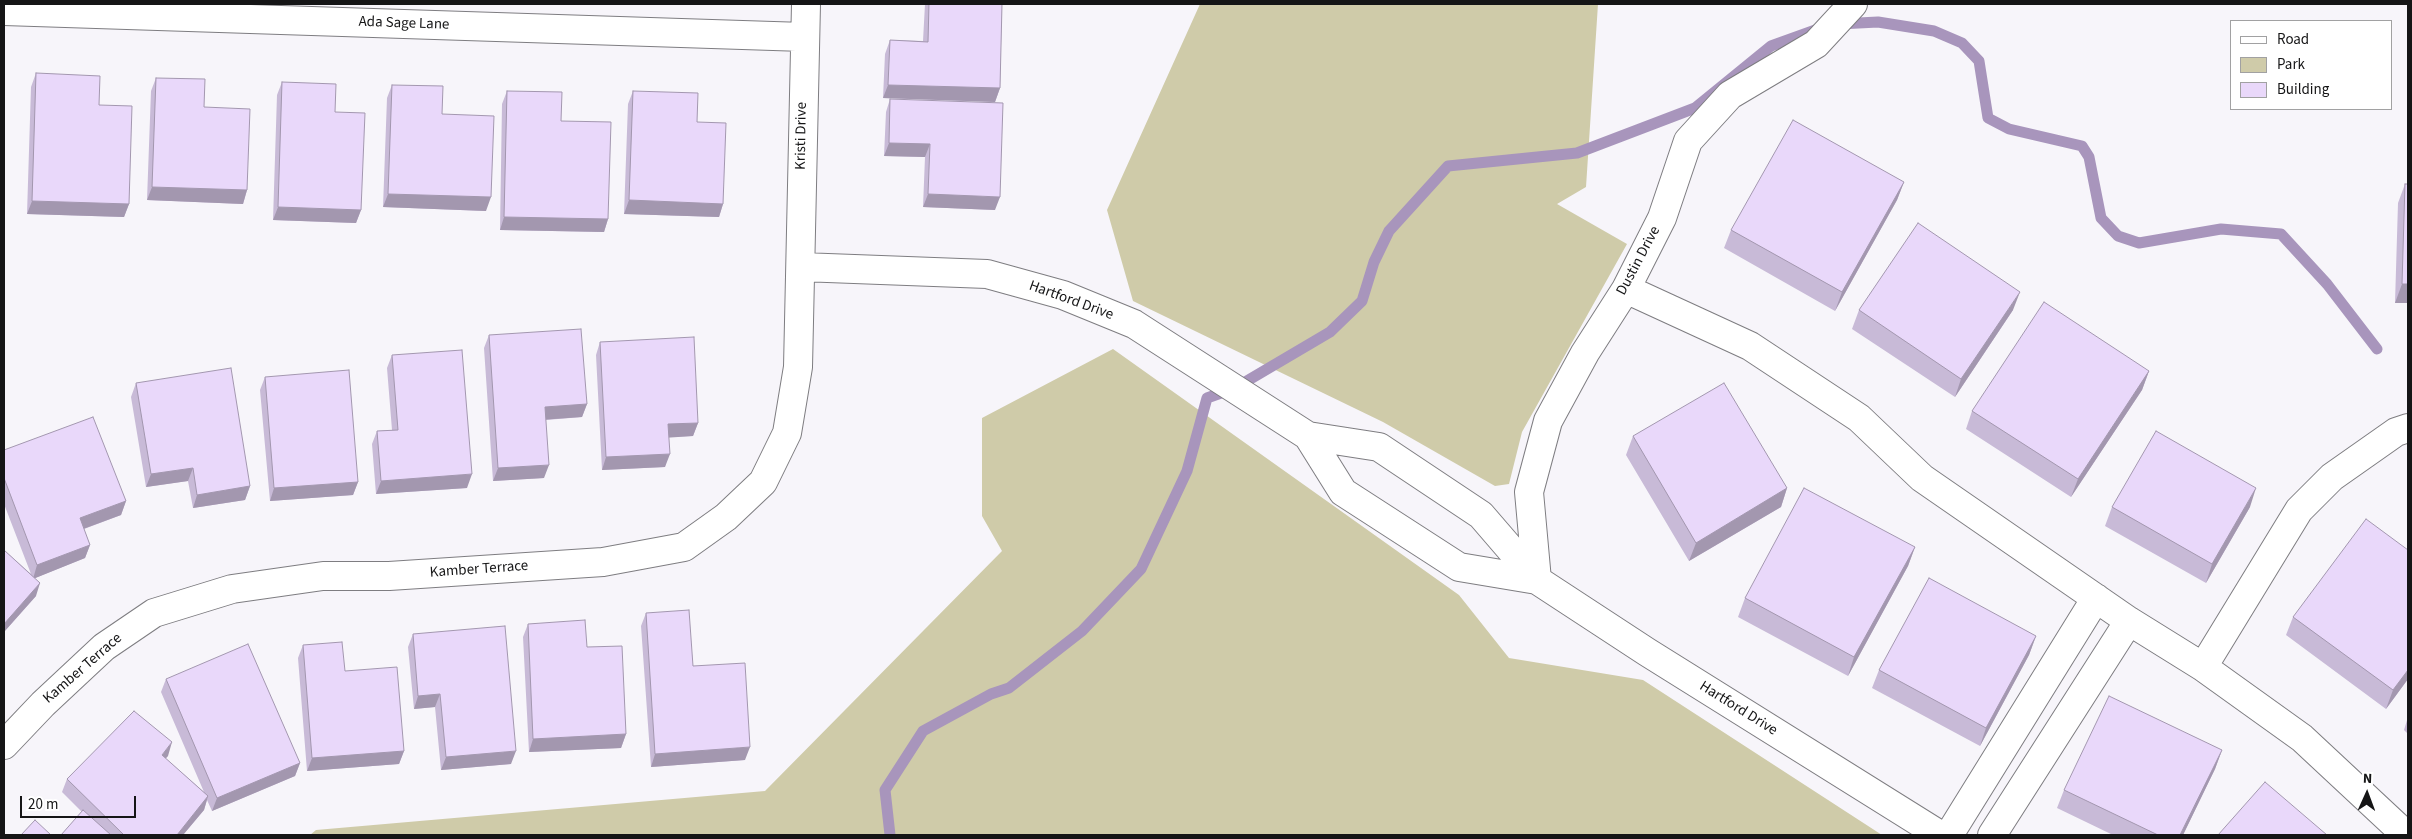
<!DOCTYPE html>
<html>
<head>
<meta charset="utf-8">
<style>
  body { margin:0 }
  #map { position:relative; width:2412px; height:839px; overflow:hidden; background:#f7f5fa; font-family:"Source Sans 3",sans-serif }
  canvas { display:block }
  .frame { position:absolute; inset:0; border:5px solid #151516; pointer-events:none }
  .legend { position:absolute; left:2230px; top:20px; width:162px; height:90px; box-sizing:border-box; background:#fff; border:1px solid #a1a1a2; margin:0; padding:6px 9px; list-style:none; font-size:15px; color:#151516 }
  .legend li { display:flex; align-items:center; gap:10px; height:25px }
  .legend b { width:25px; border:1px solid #a1a1a2 }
  .north { position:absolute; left:2342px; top:769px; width:50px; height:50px; -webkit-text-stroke:4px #fff; paint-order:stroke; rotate:2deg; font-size:14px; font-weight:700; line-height:20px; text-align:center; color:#151516 }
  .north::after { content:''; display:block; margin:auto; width:18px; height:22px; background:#151516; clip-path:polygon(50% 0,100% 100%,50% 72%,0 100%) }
  .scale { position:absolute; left:20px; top:796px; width:116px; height:22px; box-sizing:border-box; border:2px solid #151516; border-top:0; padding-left:6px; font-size:15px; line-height:18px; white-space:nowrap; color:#151516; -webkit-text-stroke:4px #fff; paint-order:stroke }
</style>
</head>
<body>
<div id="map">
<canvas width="2412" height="839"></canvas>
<div class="frame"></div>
<ul class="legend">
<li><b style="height:6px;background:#fff"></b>Road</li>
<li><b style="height:14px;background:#cfcba9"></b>Park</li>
<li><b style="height:14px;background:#e9d8fa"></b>Building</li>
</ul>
<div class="north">N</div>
<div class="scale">20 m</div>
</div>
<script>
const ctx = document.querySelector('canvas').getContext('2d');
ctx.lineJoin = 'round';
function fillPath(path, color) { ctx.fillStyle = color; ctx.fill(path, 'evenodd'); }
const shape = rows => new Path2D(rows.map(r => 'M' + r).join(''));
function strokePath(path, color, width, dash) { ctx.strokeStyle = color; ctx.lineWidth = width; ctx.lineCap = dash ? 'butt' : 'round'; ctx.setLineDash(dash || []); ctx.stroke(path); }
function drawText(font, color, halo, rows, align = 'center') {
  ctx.font = font + ' "Source Sans 3",sans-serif'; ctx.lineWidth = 4.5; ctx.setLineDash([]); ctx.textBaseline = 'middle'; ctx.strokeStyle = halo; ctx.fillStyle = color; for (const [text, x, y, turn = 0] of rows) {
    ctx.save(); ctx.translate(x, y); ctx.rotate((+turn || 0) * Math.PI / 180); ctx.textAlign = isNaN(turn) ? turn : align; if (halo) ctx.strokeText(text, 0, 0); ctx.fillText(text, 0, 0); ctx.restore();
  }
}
const green = shape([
  [1200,4,1598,4,1586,187,1557,204,1627,244,1522,432,1509,484,1495,486,1383,422,1133,301,1107,210],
  [1113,349,1459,595,1509,658,1643,680,1882,835,310,835,316,830,765,791,1002,551,982,516,982,418]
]);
const stream = shape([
  [1839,24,1878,22,1934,31,1962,43,1979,61,1988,118,2009,129,2082,146,2089,157,2101,218,2118,236,2139,243,2221,229,2281,234,2327,284,2377,349],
  [890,835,885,790,923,731,991,694,1009,688,1082,631,1141,569,1187,471,1207,398,1235,388,1330,332,1362,301,1374,262,1389,231,1448,166,1577,153,1695,108,1771,46,1821,28]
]);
const street = shape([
  [4,11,804,37],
  [801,267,987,274,1063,295,1134,324,1308,436,1379,447,1481,515,1537,580,1647,652,1940,835],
  [1626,289,1750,346,1859,418,1922,478,2129,621,2203,667,2302,738,2406,835],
  [1308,436,1343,492,1459,567,1537,580],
  [1537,580,1529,492,1548,421,1585,353,1626,289,1662,218,1688,141,1730,95,1816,44,1853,4],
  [2203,667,2299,510,2332,477,2396,432,2408,428],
  [4,745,43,704,104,647,154,613,232,589,323,576,389,576,603,562,684,547,726,517,763,482,787,433,798,367,806,4],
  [1949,835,2096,598],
  [1992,835,2129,621]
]);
const wall = shape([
  [925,4,1002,4,1000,88,995,102,883,98,885,54,890,40,923,41],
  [36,73,99,105,129,204,124,217,27,214,31,87],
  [156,78,204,107,247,190,243,204,147,200,151,91],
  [282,82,335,112,361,210,356,223,273,220,277,95],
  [392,85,442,114,486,211,383,207,387,98],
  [507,91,561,121,608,219,604,232,500,230,502,104],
  [633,91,697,122,723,204,719,217,624,214,628,104],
  [890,99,995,210,923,207,925,157,884,156,886,112],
  [1904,182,1897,200,1835,311,1724,248,1731,230],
  [2405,184,2408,303,2395,303,2398,203],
  [1859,310,2013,310,1955,397,1852,329],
  [489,335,587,404,582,417,546,420,544,478,493,481,484,348],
  [600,342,698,423,693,436,669,437,665,467,602,470,596,355],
  [392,355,467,488,376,494,372,444,377,431,392,430,387,368],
  [2149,371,2142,390,2071,497,1966,429,1972,411],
  [265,377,358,482,353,495,270,501,260,390],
  [136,383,250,486,245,500,193,508,188,481,146,487,131,397],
  [1633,436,1787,488,1781,507,1689,561,1626,455],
  [4,450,126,501,121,515,84,529,90,545,85,558,35,578,36,596,4,632,4,550,31,574,4,504],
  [2112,507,2250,507,2206,583,2105,526],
  [1915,547,1908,566,1848,676,1738,617,1745,598],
  [2408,550,2408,679,2386,709,2286,635,2293,617],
  [646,613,693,666,745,760,651,767,641,626],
  [528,624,626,734,621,748,529,752,523,637],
  [413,634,511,764,441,770,435,707,414,709,408,647],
  [2036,636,2029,655,1980,746,1872,688,1879,670],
  [303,645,345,671,404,751,399,764,307,771,298,658],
  [166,679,300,763,295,776,212,811,207,800,204,810,183,835,61,835,82,812,62,792,67,779,168,756,165,758,204,792,161,692],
  [2408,717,2408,734,2404,730],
  [2222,750,2215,769,2183,835,2113,835,2057,808,2064,790]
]);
const shadedWall = shape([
  [888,85,1000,88,995,102,883,98],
  [889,143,930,144,925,157,884,156],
  [1904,182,1897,200,1835,311,1842,292],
  [152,187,247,190,243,204,147,200],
  [388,194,491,197,486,211,383,207],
  [928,194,1000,197,995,210,923,207],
  [629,200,723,204,719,217,624,214],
  [32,201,129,204,124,217,27,214],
  [278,207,361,210,356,223,273,220],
  [504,217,608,219,604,232,500,230],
  [2402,284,2408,284,2408,303,2395,303],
  [2020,292,2013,310,1955,397,1961,379],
  [2149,371,2142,390,2071,497,2078,479],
  [587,404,582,417,540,420,545,407],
  [698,423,693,436,663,438,668,424],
  [670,454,665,467,602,470,606,457],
  [549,465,544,478,493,481,498,468],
  [193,468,188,481,146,487,151,474],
  [472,474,467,488,376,494,381,481],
  [358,482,353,495,270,501,274,488],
  [250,486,245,500,193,508,197,495],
  [1787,488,1781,507,1689,561,1696,543],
  [2256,488,2250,507,2206,583,2212,564],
  [126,501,121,515,75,532,80,518],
  [90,545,85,558,33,579,37,565],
  [1915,547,1908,566,1848,676,1854,657],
  [40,583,36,596,4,632,4,624],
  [2036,636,2029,655,1980,746,1986,728],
  [2408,670,2408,679,2386,709,2393,690],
  [440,694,435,707,414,709,418,696],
  [626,734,621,748,529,752,533,739],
  [172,742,168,756,157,768,162,755],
  [750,747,745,760,651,767,655,754],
  [2222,750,2215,769,2183,835,2180,835],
  [404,751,399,764,307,771,312,758],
  [516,751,511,764,441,770,446,757],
  [300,763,295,776,212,811,217,798],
  [208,796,204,810,183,835,177,835]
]);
const building = shape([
  [929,4,1002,4,1000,88,888,85,890,40,928,42,929,4],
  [36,73,100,76,99,105,132,106,129,204,32,201,36,73],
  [156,78,205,79,204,107,250,109,247,190,152,187,156,78],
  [282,82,336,84,335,112,365,113,361,210,278,207,282,82],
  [392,85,443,86,442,114,494,116,491,197,388,194,392,85],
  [507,91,562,92,561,121,611,122,608,219,504,217,507,91],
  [633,91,698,93,697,122,726,123,723,204,629,200,633,91],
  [890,99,1003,103,1000,197,928,194,930,144,889,143,890,99],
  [1793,120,1904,182,1842,292,1731,230,1793,120],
  [2405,184,2408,184,2408,284,2402,284,2405,184],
  [1918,223,2020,292,1961,379,1859,310,1918,223],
  [2044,302,2149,371,2078,479,1972,411,2044,302],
  [581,329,587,404,545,407,549,465,498,468,489,335,581,329],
  [694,337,698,423,668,424,670,454,606,457,600,342,694,337],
  [462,350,472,474,381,481,377,431,398,430,392,355,462,350],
  [231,368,250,486,197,495,193,468,151,474,136,383,231,368],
  [349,370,358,482,274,488,265,377,349,370],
  [1724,383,1787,488,1696,543,1633,436,1724,383],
  [93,417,126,501,80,518,90,545,37,565,4,478,4,450,93,417],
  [2156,431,2256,488,2212,564,2112,507,2156,431],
  [1804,488,1915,547,1854,657,1745,598,1804,488],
  [2366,519,2408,550,2408,670,2393,690,2293,617,2366,519],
  [4,550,40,583,4,624,4,550],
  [1929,578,2036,636,1986,728,1879,670,1929,578],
  [689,610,693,666,745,663,750,747,655,754,646,613,689,610],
  [585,620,587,647,622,646,626,734,533,739,528,624,585,620],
  [505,626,516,751,446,757,440,694,418,696,413,634,505,626],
  [342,642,345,671,397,667,404,751,312,758,303,645,342,642],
  [248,644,300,763,217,798,166,679,248,644],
  [2109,696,2222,750,2180,835,2158,835,2064,790,2109,696],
  [134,711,172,742,162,755,208,796,177,835,124,835,67,779,134,711],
  [2265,782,2327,835,2218,835,2265,782],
  [83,810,111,835,61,835,83,810],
  [35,820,51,835,21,835,35,820]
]);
const streetNames = [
  ["Ada Sage Lane",404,24,2],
  ["Kristi Drive",802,136,-89],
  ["Dustin Drive",1639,261,-62],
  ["Hartford Drive",1071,301,20],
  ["Kamber Terrace",479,570,-4],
  ["Kamber Terrace",83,669,-41],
  ["Hartford Drive",1738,709,32]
];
fillPath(green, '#cfcba9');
strokePath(stream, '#a895bc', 11);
strokePath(street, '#7e7d81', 30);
strokePath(street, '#fff', 28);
fillPath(wall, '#c8bad7');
fillPath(shadedWall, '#a397af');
fillPath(building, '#e9d8fa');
strokePath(building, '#a397af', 1);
drawText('15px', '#151516', '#fff', streetNames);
</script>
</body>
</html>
